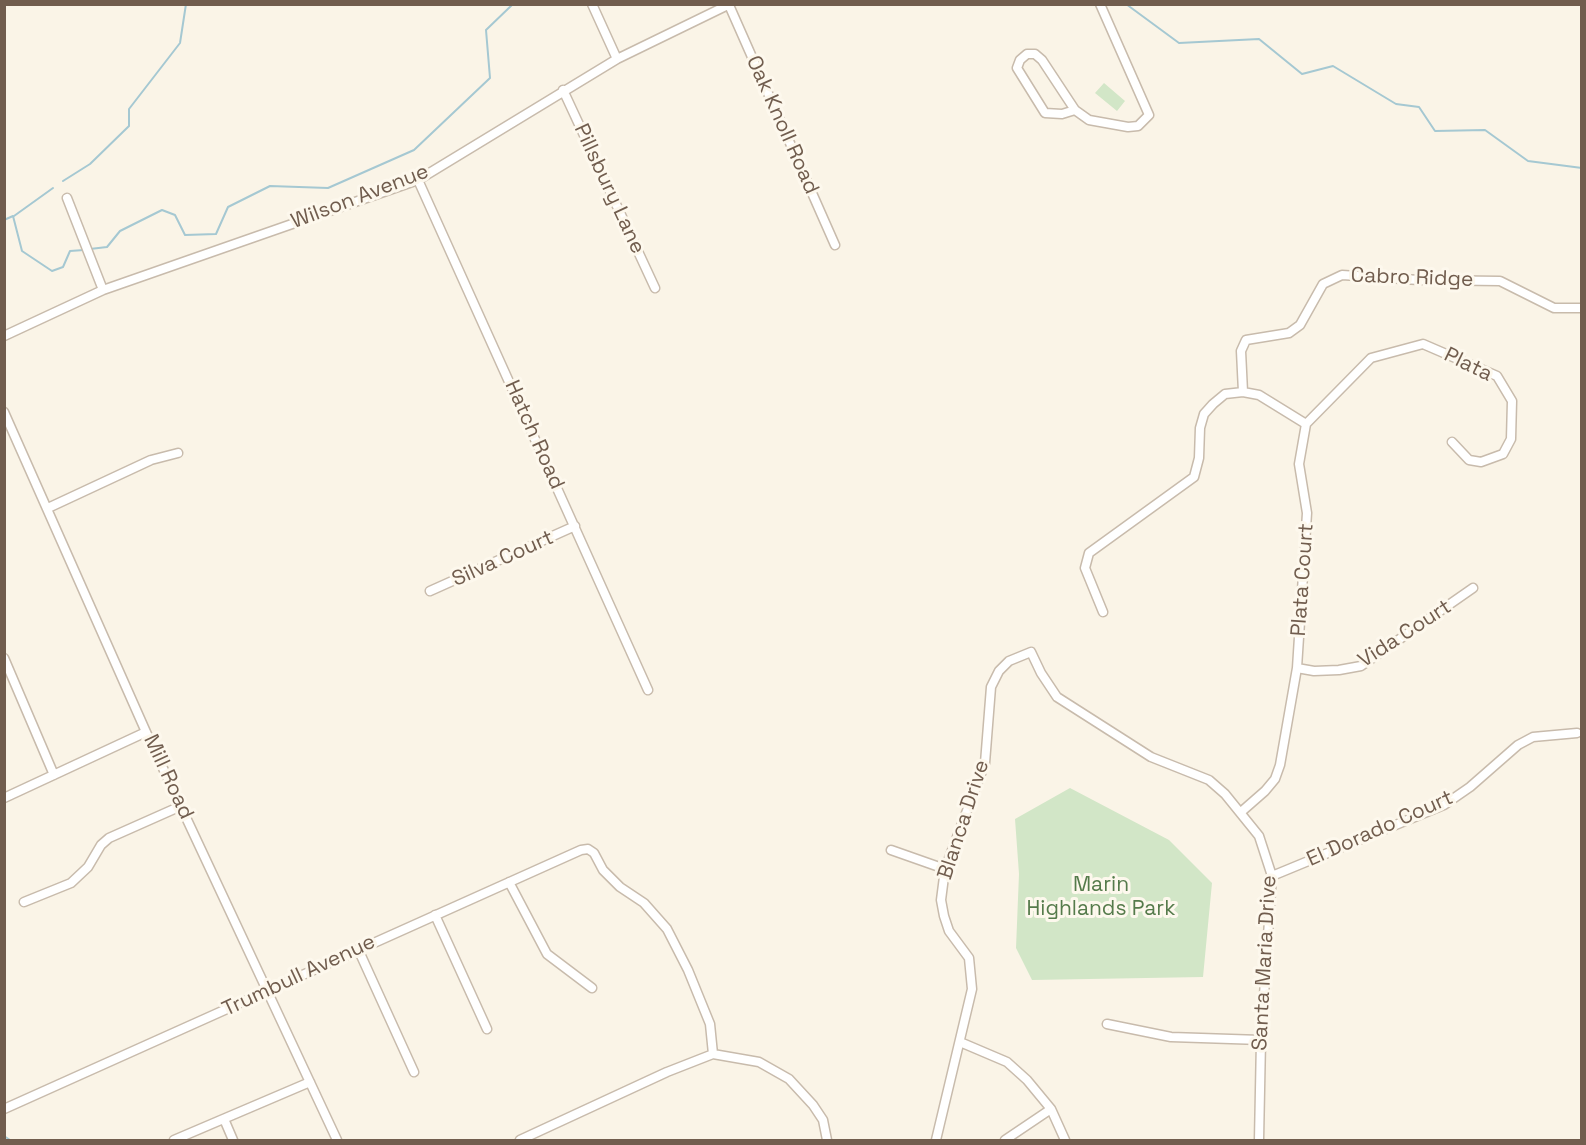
<!DOCTYPE html>
<html>
<head>
<meta charset="utf-8">
<style>
  body { margin:0 }
  #map { position:relative; width:1586px; height:1145px; overflow:hidden; background:#faf4e7; font-family:"Space Grotesk",sans-serif }
  canvas { display:block }
  .frame { position:absolute; inset:0; border:6px solid #715d4e; pointer-events:none }
</style>
</head>
<body>
<div id="map">
<canvas width="1586" height="1145"></canvas>
<div class="frame"></div>
</div>
<script>
const ctx = document.querySelector('canvas').getContext('2d');
ctx.lineJoin = 'round';
function fillPath(path, color) { ctx.fillStyle = color; ctx.fill(path, 'evenodd'); }
const shape = rows => new Path2D(rows.map(r => 'M' + r).join(''));
function strokePath(path, color, width, dash) { ctx.strokeStyle = color; ctx.lineWidth = width; ctx.lineCap = dash ? 'butt' : 'round'; ctx.setLineDash(dash || []); ctx.stroke(path); }
function drawText(font, color, halo, rows, align = 'center') {
  ctx.font = font + ' "Space Grotesk",sans-serif'; ctx.lineWidth = 6; ctx.setLineDash([]); ctx.textBaseline = 'middle'; ctx.strokeStyle = halo; ctx.fillStyle = color; for (const [text, x, y, turn = 0] of rows) {
    ctx.save(); ctx.translate(x, y); ctx.rotate((+turn || 0) * Math.PI / 180); ctx.textAlign = isNaN(turn) ? turn : align; if (halo) ctx.strokeText(text, 0, 0); ctx.fillText(text, 0, 0); ctx.restore();
  }
}
const green = shape([
  [1104,83,1125,101,1117,111,1095,93],
  [1070,788,1169,840,1212,883,1203,977,1032,980,1016,948,1019,874,1015,819]
]);
const stream = shape([
  [1126,4,1179,43,1259,39,1302,74,1333,66,1396,104,1419,107,1435,131,1485,130,1528,161,1582,168],
  [63,181,90,164,129,126,129,109,180,43,186,4],
  [14,216,53,188],
  [4,220,13,216,22,251,52,271,63,267,70,251,84,250],
  [90,249,107,247,120,231,162,210,175,215,185,235,216,234,228,207,270,186,328,188,414,150,490,78,486,30,513,4],
  [4,1136,10,1140]
]);
const minor = shape([
  [592,4,617,59],
  [729,5,835,245],
  [563,90,655,288],
  [1075,110,1062,114,1045,113,1017,68,1020,60,1027,54,1035,54,1042,60,1075,110,1089,120,1128,127,1138,126,1149,115,1100,4],
  [418,180,648,690],
  [67,198,103,290],
  [4,336,103,290,418,180,617,59,730,4],
  [1243,392,1241,351,1246,340,1289,333,1300,325,1323,284,1342,275,1419,280,1500,281,1554,308,1582,308],
  [4,412,146,732,337,1140],
  [48,508,151,460,178,453],
  [430,591,575,526],
  [1103,612,1085,568,1089,553,1194,477,1199,458,1200,428,1204,414,1213,404,1225,394,1243,392,1259,395,1306,424],
  [4,658,54,775],
  [1297,668,1314,671,1339,670,1361,666,1473,588],
  [4,798,146,732],
  [1241,812,1265,791,1275,779,1280,765,1297,668,1307,513,1299,464,1306,424,1371,358,1423,344,1497,376,1512,401,1511,439,1503,454,1481,462,1469,460,1452,442],
  [891,850,945,869],
  [1272,876,1444,805,1470,787,1518,745,1533,737,1577,733],
  [509,882,547,954,592,988],
  [24,902,71,883,88,867,101,845,109,838,181,806],
  [435,915,487,1029],
  [358,949,414,1072],
  [1107,1024,1171,1037,1261,1040],
  [960,1042,1007,1062,1027,1080,1051,1109,1065,1140],
  [4,1109,581,850,588,849,594,853,603,870,620,887,644,903,667,929,688,970,710,1024,713,1054],
  [224,1119,233,1140],
  [174,1140,310,1082],
  [520,1140,667,1072,713,1054,759,1062,789,1079,813,1105,823,1120,827,1140],
  [936,1140,972,989,969,958,949,931,944,916,941,900,945,869,985,763,991,687,999,671,1009,661,1031,652,1041,673,1057,697,1151,757,1209,780,1225,794,1259,836,1272,876,1261,1040,1259,1140],
  [1005,1140,1051,1109]
]);
const streetNames = [
  ["Oak Knoll Road",782,125,66],
  ["Pillsbury Lane",609,189,65],
  ["Wilson Avenue",360,197,-21],
  ["Cabro Ridge",1412,278,2],
  ["Plata",1468,365,26],
  ["Hatch Road",534,435,66],
  ["Silva Court",503,559,-24],
  ["Plata Court",1303,580,-86],
  ["Vida Court",1405,634,-33],
  ["Mill Road",168,777,65],
  ["Blanca Drive",964,820,-72],
  ["El Dorado Court",1380,829,-24],
  ["Santa Maria Drive",1265,963,-87],
  ["Trumbull Avenue",299,976,-25]
];
const parkNames = [
  ["Marin",1101,885],
  ["Highlands Park",1101,909]
];
fillPath(green, '#d2e6c7');
strokePath(stream, '#a5c8d2', 2);
strokePath(minor, '#c8bbac', 11);
strokePath(minor, '#fff', 8);
drawText('21px', '#715d4e', '#fdf8ed', streetNames);
drawText('21px', '#557b4b', '#fdf8ed', parkNames);
</script>
</body>
</html>
